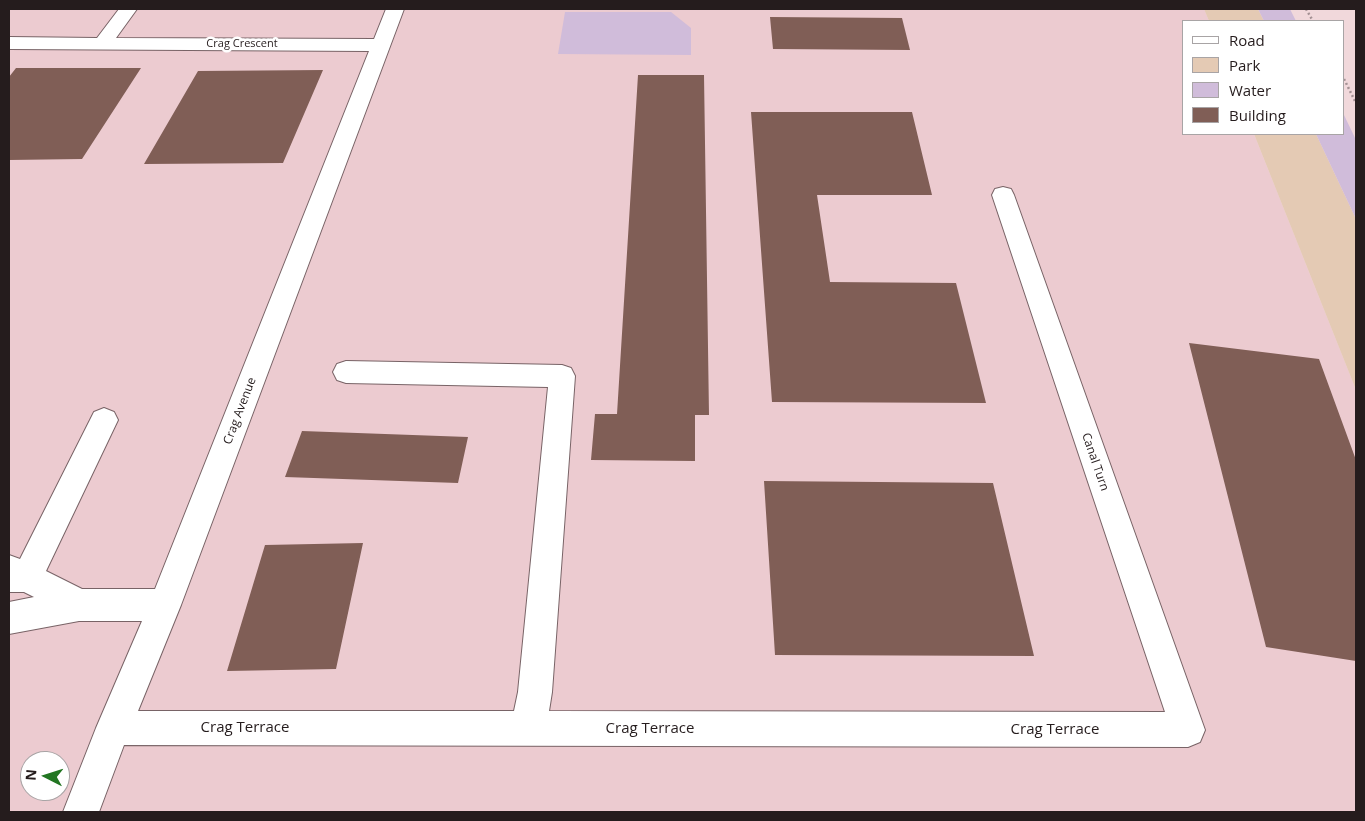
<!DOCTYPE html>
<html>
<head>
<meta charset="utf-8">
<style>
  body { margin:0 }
  #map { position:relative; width:1365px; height:821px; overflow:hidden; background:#f1d8db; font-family:"Open Sans",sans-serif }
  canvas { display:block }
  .frame { position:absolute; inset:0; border:10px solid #251c1d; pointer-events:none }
  .legend { position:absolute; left:1182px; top:20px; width:162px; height:115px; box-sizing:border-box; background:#fff; border:1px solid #a8a4a5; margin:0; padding:6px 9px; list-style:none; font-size:15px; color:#251c1d }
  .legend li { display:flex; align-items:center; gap:10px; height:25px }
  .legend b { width:25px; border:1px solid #a8a4a5 }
  .north { position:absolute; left:20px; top:751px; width:50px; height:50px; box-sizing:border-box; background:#fff; border:1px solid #a8a4a5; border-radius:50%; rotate:275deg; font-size:14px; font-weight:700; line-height:20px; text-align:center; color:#251c1d }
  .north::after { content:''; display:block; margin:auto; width:18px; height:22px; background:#227622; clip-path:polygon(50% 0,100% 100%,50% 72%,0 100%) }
</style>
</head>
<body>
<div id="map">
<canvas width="1365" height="821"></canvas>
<div class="frame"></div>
<ul class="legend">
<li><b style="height:6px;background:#fff"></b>Road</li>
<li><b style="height:14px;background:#e4cab4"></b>Park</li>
<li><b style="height:14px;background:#d0bcda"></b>Water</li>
<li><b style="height:14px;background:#805e56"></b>Building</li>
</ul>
<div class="north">N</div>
</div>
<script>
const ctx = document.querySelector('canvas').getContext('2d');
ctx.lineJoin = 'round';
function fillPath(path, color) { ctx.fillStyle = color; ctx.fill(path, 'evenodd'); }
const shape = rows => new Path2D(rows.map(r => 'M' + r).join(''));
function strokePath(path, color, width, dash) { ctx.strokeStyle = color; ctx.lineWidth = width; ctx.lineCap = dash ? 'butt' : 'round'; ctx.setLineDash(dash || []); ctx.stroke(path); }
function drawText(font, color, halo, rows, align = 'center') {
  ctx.font = font + ' "Open Sans",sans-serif'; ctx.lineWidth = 5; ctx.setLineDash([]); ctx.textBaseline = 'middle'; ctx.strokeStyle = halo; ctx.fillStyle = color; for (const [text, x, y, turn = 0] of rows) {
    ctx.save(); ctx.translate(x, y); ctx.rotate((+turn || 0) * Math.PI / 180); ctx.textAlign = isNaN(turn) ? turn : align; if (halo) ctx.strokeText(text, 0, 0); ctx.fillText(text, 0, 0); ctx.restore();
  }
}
const built = shape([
  [9,9,1204,9,1209,21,1184,21,1184,134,1254,134,1356,390,1356,812,9,812],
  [30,761,60,761,60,791,30,791]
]);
const green = shape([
  [1204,9,1258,9,1264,21,1209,21],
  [1254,134,1316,134,1356,219,1356,390]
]);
const water = shape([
  [1258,9,1290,9,1296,21,1264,21],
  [565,12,671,12,691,28,691,55,558,54],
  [1344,115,1356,140,1356,219,1316,134,1344,134]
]);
const building = shape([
  [770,17,902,18,910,50,773,49],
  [16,68,141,68,82,159,9,160,9,77],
  [323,70,283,163,144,164,198,71],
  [638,75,704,75,709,415,695,415,695,461,591,460,595,414,617,414],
  [751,112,912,112,932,195,817,195,830,282,956,283,986,403,772,402],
  [1189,343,1319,359,1356,460,1356,661,1266,647],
  [302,431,468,437,458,483,285,477],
  [764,481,993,483,1034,656,775,655],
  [363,543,336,669,227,671,265,545]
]);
const path = shape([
  [1306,9,1313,21],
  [1344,79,1356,103]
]);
const minor = shape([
  [119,9,137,9,116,38,374,39,386,9,404,9,181,605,138,711,514,711,518,692,548,387,346,383,337,380,333,372,337,364,346,361,562,365,571,368,575,376,552,692,549,711,1165,712,992,195,995,189,1003,187,1011,189,1014,195,1205,730,1200,742,1188,747,124,745,99,812,63,812,96,728,142,621,79,621,9,634,9,602,34,597,24,592,9,592,9,555,20,559,94,412,104,408,114,412,118,420,46,571,82,589,155,589,369,51,9,49,9,37,97,38,119,9]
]);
const farStreetnames = [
  ["Crag Crescent",242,44]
];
const streetNames = [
  ["Crag Avenue",240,411,-69],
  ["Canal Turn",1095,462,71]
];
const nearStreetnames = [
  ["Crag Terrace",245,728],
  ["Crag Terrace",650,729],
  ["Crag Terrace",1055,730]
];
fillPath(built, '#eccbd0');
fillPath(green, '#e4cab4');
fillPath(water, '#d0bcda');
fillPath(building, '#805e56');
strokePath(minor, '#786366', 2);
strokePath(path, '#a49194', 2.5, [2, 2.5]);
fillPath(minor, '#fff');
drawText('11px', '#251c1d', '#fff', farStreetnames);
drawText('12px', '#251c1d', '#fff', streetNames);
drawText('15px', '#251c1d', '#fff', nearStreetnames);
</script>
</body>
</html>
